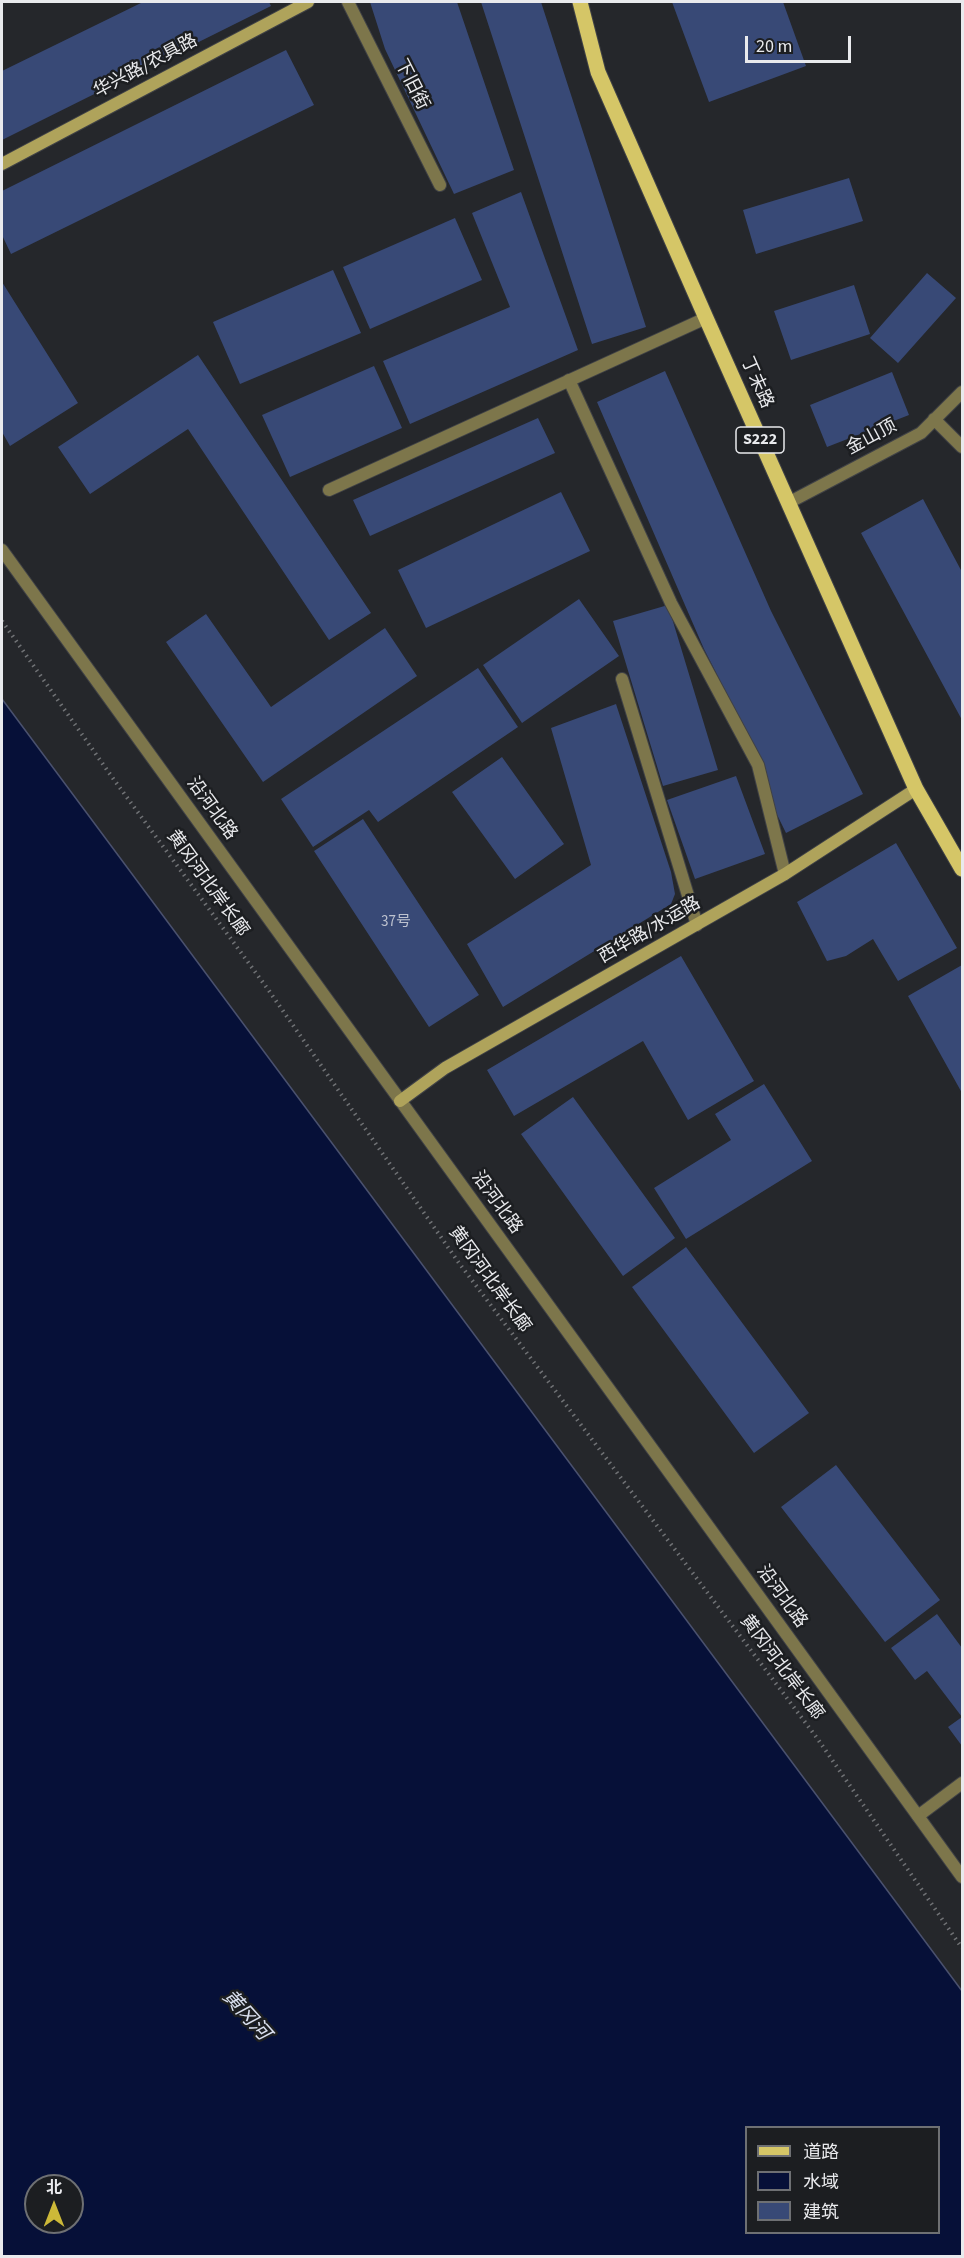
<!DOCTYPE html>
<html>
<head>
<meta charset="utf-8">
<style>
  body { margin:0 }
  #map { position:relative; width:964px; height:2258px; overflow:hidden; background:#25272b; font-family:"Source Sans 3","Noto Sans SC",sans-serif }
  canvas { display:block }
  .frame { position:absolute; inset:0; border:3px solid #e9eaed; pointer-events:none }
  .legend { position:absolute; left:745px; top:2126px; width:195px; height:108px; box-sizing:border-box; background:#1c1e21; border:2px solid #6e7073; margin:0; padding:8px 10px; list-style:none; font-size:18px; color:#e9eaed }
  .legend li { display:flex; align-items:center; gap:12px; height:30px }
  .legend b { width:30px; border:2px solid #6e7073 }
  .north { position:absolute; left:24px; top:2174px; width:60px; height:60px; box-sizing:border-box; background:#1c1e21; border:2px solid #6e7073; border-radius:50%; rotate:0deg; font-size:16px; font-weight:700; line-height:24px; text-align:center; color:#e9eaed }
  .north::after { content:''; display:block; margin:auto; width:21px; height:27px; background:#cdb938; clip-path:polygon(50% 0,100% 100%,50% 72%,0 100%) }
  .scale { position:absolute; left:745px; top:36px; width:106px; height:27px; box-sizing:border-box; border:3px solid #e9eaed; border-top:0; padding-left:8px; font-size:18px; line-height:21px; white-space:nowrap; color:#e9eaed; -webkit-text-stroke:4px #1c1e21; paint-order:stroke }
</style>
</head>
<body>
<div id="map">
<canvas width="964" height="2258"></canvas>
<div class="frame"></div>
<ul class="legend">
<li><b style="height:8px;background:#d5c667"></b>道路</li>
<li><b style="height:16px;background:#061038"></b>水域</li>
<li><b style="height:16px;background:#384976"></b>建筑</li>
</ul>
<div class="north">北</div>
<div class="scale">20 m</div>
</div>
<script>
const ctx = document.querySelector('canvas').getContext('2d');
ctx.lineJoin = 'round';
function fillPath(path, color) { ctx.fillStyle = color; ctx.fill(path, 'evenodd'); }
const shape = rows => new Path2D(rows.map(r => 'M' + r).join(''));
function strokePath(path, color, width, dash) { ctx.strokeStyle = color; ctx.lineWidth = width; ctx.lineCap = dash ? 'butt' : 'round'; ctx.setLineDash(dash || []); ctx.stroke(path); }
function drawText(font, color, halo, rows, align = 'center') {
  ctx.font = font + ' "Source Sans 3","Noto Sans SC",sans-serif'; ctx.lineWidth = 5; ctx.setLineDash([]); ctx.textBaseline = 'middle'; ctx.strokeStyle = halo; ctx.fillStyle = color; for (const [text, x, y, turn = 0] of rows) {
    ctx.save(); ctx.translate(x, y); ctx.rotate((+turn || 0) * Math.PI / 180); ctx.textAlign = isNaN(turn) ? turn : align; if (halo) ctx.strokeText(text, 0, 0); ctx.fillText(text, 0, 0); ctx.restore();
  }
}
const water = shape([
  [2,699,962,1991,962,2256,2,2256,2,699],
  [746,2128,938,2128,938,2232,746,2232,746,2128],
  [36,2186,72,2186,72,2222,36,2222,36,2186]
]);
const building = shape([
  [143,2,269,2,271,6,2,140,2,71],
  [370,2,457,2,514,170,454,194,385,49],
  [481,2,541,2,646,327,592,344],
  [672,2,783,2,806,66,709,102],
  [286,50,314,105,11,254,2,235,2,191],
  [849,178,863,221,756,254,743,210],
  [521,192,578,350,410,424,383,361,510,307,472,213],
  [455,218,482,280,370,329,343,267],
  [333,270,361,333,240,384,213,322],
  [927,273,956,298,898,363,870,338],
  [2,282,78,403,10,446,2,432],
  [854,285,870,334,791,360,774,311],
  [198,355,371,613,329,640,188,429,90,494,58,447],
  [374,366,402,428,290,477,262,415],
  [665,371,771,611,863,794,786,833,760,780,767,773,704,649,597,402],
  [892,372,909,415,827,447,810,405],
  [538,418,555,453,370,536,353,500],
  [561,492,590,551,426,628,398,570],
  [923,499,962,572,962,720,861,533],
  [579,599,619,656,522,723,483,665],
  [668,605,718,770,663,786,613,621],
  [206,614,271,707,385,628,417,676,263,782,166,642],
  [478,668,518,727,378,822,369,810,313,847,281,799],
  [616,704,671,872,675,894,671,904,503,1007,467,944,591,865,551,728],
  [502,757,564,844,515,879,452,792],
  [736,776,765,854,695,879,667,800],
  [363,819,479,995,429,1027,314,851],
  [896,843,957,948,898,981,873,939,846,956,827,961,797,902],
  [681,956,754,1081,688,1120,643,1041,514,1116,487,1070],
  [962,965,962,1093,908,996],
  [764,1084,812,1161,686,1239,654,1188,731,1140,715,1114],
  [573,1097,675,1238,623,1276,521,1134],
  [686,1247,809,1413,754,1453,632,1287],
  [836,1465,940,1600,885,1642,781,1507],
  [937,1614,962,1648,962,1746,948,1727,962,1717,927,1671,915,1680,891,1648]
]);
const path = shape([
  [2,621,112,777,267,988,459,1263,817,1738,962,1948]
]);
const service = shape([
  [348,2,440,185],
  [569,380,671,603,758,765,785,874],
  [934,419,962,447],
  [788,503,921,433,962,392]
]);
const minor = shape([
  [329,490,706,318],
  [622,679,697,925],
  [918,1816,962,1783]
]);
const tertiary = shape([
  [2,550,962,1877]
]);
const secondary = shape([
  [2,164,308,2],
  [400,1101,445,1068,785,874,916,789]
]);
const primary = shape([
  [580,2,598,72,706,318,916,789,962,869]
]);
const numberNames = [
  ["37号",396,923]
];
const shields = [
  [760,440,48]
];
const shieldNames = [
  ["S222",760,440]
];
const streetNames = [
  ["华兴路/农具路",146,67,-28],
  ["下旧街",411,85,63],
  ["丁未路",756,383,66],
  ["金山顶",872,438,-28],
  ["沿河北路",211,809,54],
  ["黄冈河北岸长廊",207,884,54],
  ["西华路/水运路",650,931,-30],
  ["沿河北路",496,1203,54],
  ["黄冈河北岸长廊",489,1280,54],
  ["沿河北路",781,1597,54],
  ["黄冈河北岸长廊",781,1668,53]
];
const waterNames = [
  ["黄冈河",245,2016,48]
];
fillPath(water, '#061038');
strokePath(water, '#4a516e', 1.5);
fillPath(building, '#384976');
strokePath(service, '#404246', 14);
strokePath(minor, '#404246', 14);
strokePath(tertiary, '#404246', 14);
strokePath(secondary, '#404246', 14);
strokePath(primary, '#404246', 17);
strokePath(path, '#707275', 4, [1.5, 4.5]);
strokePath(service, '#7d764b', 12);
strokePath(minor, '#7d764b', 12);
strokePath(tertiary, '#7d764b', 12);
strokePath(secondary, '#afa35b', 12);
strokePath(primary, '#d5c667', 15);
drawText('15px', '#bdc2cf', null, numberNames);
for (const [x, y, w] of shields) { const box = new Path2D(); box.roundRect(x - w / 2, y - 13, w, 26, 4.5); ctx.fillStyle = '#1c1e21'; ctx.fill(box); strokePath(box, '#e9eaed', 1.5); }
drawText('bold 16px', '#e9eaed', null, shieldNames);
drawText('18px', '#e9eaed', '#1c1e21', streetNames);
drawText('italic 20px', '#dbe1f0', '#1c1e21', waterNames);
</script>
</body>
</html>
